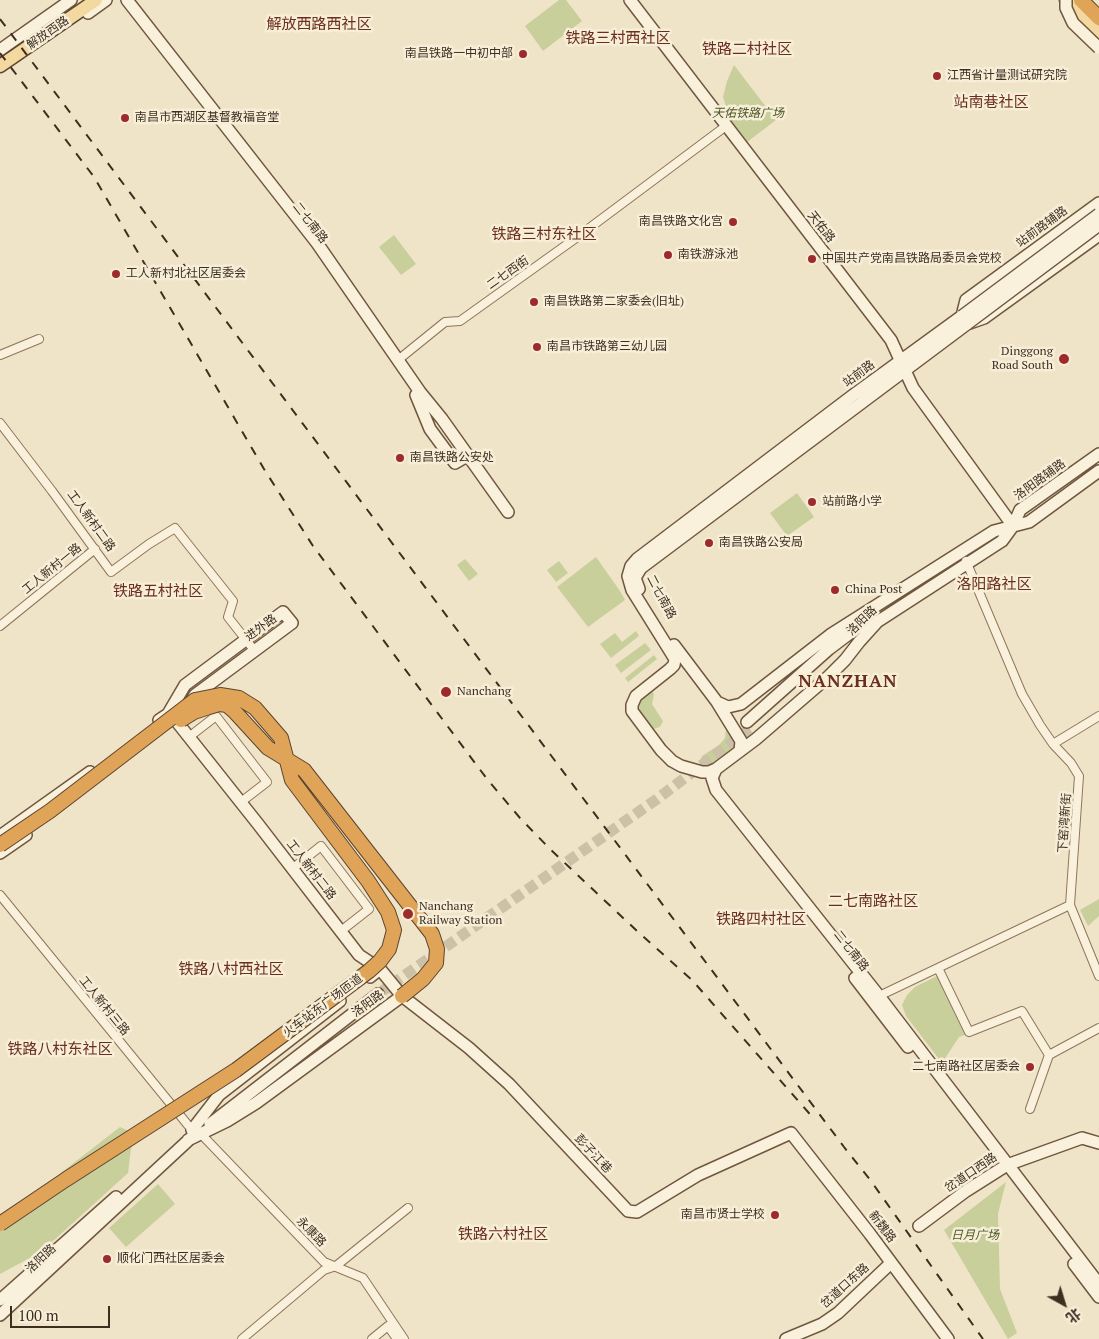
<!DOCTYPE html>
<html>
<head>
<meta charset="utf-8">
<style>
  body { margin:0 }
  #map { position:relative; width:1099px; height:1339px; overflow:hidden; background:#f0e4c8; font-family:"PT Serif","Noto Sans SC",serif }
  canvas { display:block }
  .north { position:absolute; left:1039px; top:1279px; width:50px; height:50px; -webkit-text-stroke:4px #f7eed8; paint-order:stroke; rotate:141deg; font-size:14px; font-weight:700; line-height:20px; text-align:center; color:#3d2e20 }
  .north::after { content:''; display:block; margin:auto; width:18px; height:22px; background:#3d2e20; clip-path:polygon(50% 0,100% 100%,50% 72%,0 100%) }
  .scale { position:absolute; left:10px; top:1306px; width:100px; height:22px; box-sizing:border-box; border:2px solid #3d2e20; border-top:0; padding-left:6px; font-size:15px; line-height:18px; white-space:nowrap; color:#3d2e20; -webkit-text-stroke:4px #f7eed8; paint-order:stroke }
</style>
</head>
<body>
<div id="map">
<canvas width="1099" height="1339"></canvas>
<div class="north">北</div>
<div class="scale">100 m</div>
</div>
<script>
const ctx = document.querySelector('canvas').getContext('2d');
ctx.lineJoin = 'round';
function fillPath(path, color) { ctx.fillStyle = color; ctx.fill(path, 'evenodd'); }
const shape = rows => new Path2D(rows.map(r => 'M' + r).join(''));
function strokePath(path, color, width, dash) { ctx.strokeStyle = color; ctx.lineWidth = width; ctx.lineCap = dash ? 'butt' : 'round'; ctx.setLineDash(dash || []); ctx.stroke(path); }
function drawText(font, color, halo, rows, align = 'center') {
  ctx.font = font + ' "PT Serif","Noto Sans SC",serif'; ctx.lineWidth = 5; ctx.setLineDash([]); ctx.textBaseline = 'middle'; ctx.strokeStyle = halo; ctx.fillStyle = color; for (const [text, x, y, turn = 0] of rows) {
    ctx.save(); ctx.translate(x, y); ctx.rotate((+turn || 0) * Math.PI / 180); ctx.textAlign = isNaN(turn) ? turn : align; if (halo) ctx.strokeText(text, 0, 0); ctx.fillText(text, 0, 0); ctx.restore();
  }
}
const green = shape([
  [559,0,566,0,582,21,543,51,525,26],
  [734,65,776,120,746,143,732,126,723,97,727,81],
  [394,235,416,264,401,275,379,247],
  [797,493,814,517,787,536,770,513],
  [596,557,620,591,625,600,588,627,557,587],
  [465,559,478,574,469,581,457,565],
  [559,561,568,573,556,582,547,570],
  [636,631,639,636,611,658,600,644,615,633,622,642],
  [645,643,651,650,621,673,615,665],
  [654,655,657,659,628,682,625,678],
  [652,691,654,694,652,704,663,721,660,727,653,729,639,711,639,701],
  [730,728,738,738,736,747,730,754,711,767,701,766,700,762,702,756,719,745,725,738,726,730],
  [1099,899,1099,916,1088,926,1080,910],
  [937,976,965,1035,959,1037,942,1063,906,1016,902,1005,907,995,915,987],
  [120,1127,133,1133,128,1173,41,1252,0,1274,0,1220],
  [1006,1182,998,1214,1000,1289,1017,1333,1008,1339,944,1230],
  [158,1184,175,1204,126,1247,109,1228]
]);
const secondaryTunnel = shape([
  [378,994,657,799,752,727]
]);
const street = shape([
  [0,355,39,339],
  [398,360,445,322,460,321,576,238,726,126],
  [0,423,52,491,111,572,149,544,175,528,233,601,228,617,254,650],
  [0,626,95,549],
  [189,737,216,716,267,782,241,802],
  [1053,744,1099,716],
  [292,869,321,846,369,909,341,931],
  [0,895,192,1130],
  [1070,905,1099,976],
  [938,968,969,1032,1022,1011,1049,1055],
  [879,996,1070,905,1079,776,1071,763,1053,744,1040,725,1022,694,966,561],
  [1030,1109,1049,1055,1099,1028],
  [201,1134,324,1262,363,1278,404,1339],
  [242,1339,324,1270,336,1266,408,1208],
  [372,1339,388,1326,397,1339]
]);
const secondary = shape([
  [127,0,317,243,420,392,442,419,508,512],
  [630,0,891,340,913,388,1013,526],
  [88,13,106,0],
  [0,50,71,0],
  [416,395,430,429,455,463,467,456],
  [1099,454,1020,510,1013,526,1002,541,877,622,859,642,845,660,829,676,756,739,716,769,712,778,716,790,879,996,1099,1284],
  [639,589,635,578,641,568,967,324,984,318,1099,235],
  [674,645,717,702,741,741,740,751],
  [717,702,728,707,741,704,830,635,994,531,1029,522,1099,471],
  [171,717,177,722,258,824,359,955,380,969],
  [159,720,168,714,185,685,283,612,292,623,195,695,190,703],
  [747,722,829,649,866,621],
  [716,769,709,772,702,772,681,766,672,761,661,750,632,711,632,705,636,696,670,669,674,665,675,659,632,590,628,576,631,566,637,559,852,396,962,316,966,300,1099,203],
  [0,836,90,772],
  [0,853,26,835],
  [855,978,908,1047],
  [402,996,469,1048,509,1084,628,1211,637,1212,698,1175,791,1133,870,1234,948,1339],
  [210,1124,378,994],
  [192,1130,219,1095,340,1001],
  [188,1140,227,1121,256,1103,402,996,380,969,370,977],
  [919,1226,966,1191,1007,1165,1082,1138,1099,1143],
  [1074,1264,1099,1297],
  [0,1300,116,1197],
  [0,1315,193,1136],
  [786,1339,822,1324,838,1313,891,1263]
]);
const primary = shape([
  [1066,0,1099,34],
  [0,66,96,0]
]);
const highway = shape([
  [1081,0,1099,18]
]);
const rail = shape([
  [0,19,844,1147,871,1181,983,1339],
  [0,53,94,177,264,469,313,546,487,779,520,818,551,850,637,931,692,980,815,1120]
]);
const secondaryBridge = shape([
  [1066,0,1066,8,1073,23,1099,48],
  [962,316,1099,214],
  [967,324,1099,225]
]);
const highwayBridge = shape([
  [181,720,194,712,209,707,219,704,227,705,235,712,268,748,304,770,432,934,437,949,436,963,423,979,402,996],
  [0,845,50,811,195,700,220,695,239,698,255,708,281,738,292,780,368,881,388,912,394,930,389,949,380,961,369,971,236,1070,65,1180,0,1224]
]);
const markers = [
  [523,54,5,"#9e2a2b"],
  [937,76,5,"#9e2a2b"],
  [125,118,5,"#9e2a2b"],
  [733,222,5,"#9e2a2b"],
  [668,255,5,"#9e2a2b"],
  [812,259,5,"#9e2a2b"],
  [116,274,5,"#9e2a2b"],
  [534,302,5,"#9e2a2b"],
  [537,347,5,"#9e2a2b"],
  [1064,359,6,"#9e2a2b"],
  [400,458,5,"#9e2a2b"],
  [812,502,5,"#9e2a2b"],
  [709,543,5,"#9e2a2b"],
  [835,590,5,"#9e2a2b"],
  [446,692,6,"#9e2a2b"],
  [408,914,6,"#9e2a2b"],
  [1030,1067,5,"#9e2a2b"],
  [775,1215,5,"#9e2a2b"],
  [107,1259,5,"#9e2a2b"]
];
const streetNames = [
  ["解放西路",48,33,-35],
  ["二七南路",310,223,52],
  ["天佑路",821,227,52],
  ["站前路辅路",1042,227,-36],
  ["二七西街",508,273,-35],
  ["站前路",859,374,-36],
  ["洛阳路辅路",1040,480,-36],
  ["工人新村二路",91,521,54],
  ["工人新村一路",52,569,-39],
  ["二七南路",661,597,62],
  ["洛阳路",862,621,-44],
  ["进外路",261,628,-36],
  ["下窑湾新街",1065,823,-86],
  ["工人新村二路",311,870,52],
  ["二七南路",851,951,52],
  ["洛阳路",368,1004,-36],
  ["工人新村三路",104,1006,51],
  ["火车站东广场匝道",323,1006,-37],
  ["彭子江巷",593,1154,47],
  ["岔道口西路",971,1173,-34],
  ["新魏路",882,1227,53],
  ["永康路",311,1232,46],
  ["洛阳路",41,1259,-43],
  ["岔道口东路",845,1286,-42]
];
const poiNames = [
  ["南昌铁路一中初中部",513,54,"right"],
  ["江西省计量测试研究院",947,76],
  ["南昌市西湖区基督教福音堂",135,118],
  ["南昌铁路文化宫",723,222,"right"],
  ["南铁游泳池",678,255],
  ["中国共产党南昌铁路局委员会党校",822,259],
  ["工人新村北社区居委会",126,274],
  ["南昌铁路第二家委会(旧址)",544,302],
  ["南昌市铁路第三幼儿园",547,347],
  ["Dinggong",1053,352,"right"],
  ["Road South",1053,366,"right"],
  ["南昌铁路公安处",410,458],
  ["站前路小学",822,502],
  ["南昌铁路公安局",719,543],
  ["China Post",845,590],
  ["Nanchang",457,692],
  ["Nanchang",419,907],
  ["Railway Station",419,921],
  ["二七南路社区居委会",1020,1067,"right"],
  ["南昌市贤士学校",765,1215,"right"],
  ["顺化门西社区居委会",117,1259]
];
const parkNames = [
  ["天佑铁路广场",748,114],
  ["日月广场",975,1236]
];
const quarterNames = [
  ["解放西路西社区",319,25],
  ["铁路三村西社区",618,39],
  ["铁路二村社区",747,50],
  ["站南巷社区",991,103],
  ["铁路三村东社区",544,235],
  ["洛阳路社区",994,585],
  ["铁路五村社区",158,592],
  ["二七南路社区",873,902],
  ["铁路四村社区",761,920],
  ["铁路八村西社区",231,970],
  ["铁路八村东社区",60,1050],
  ["铁路六村社区",503,1235]
];
const districtNames = [
  ["NANZHAN",848,682]
];
fillPath(green, '#c9cf9b');
strokePath(secondaryTunnel, '#ccc0a6', 11, [11, 5.5]);
strokePath(street, '#8d765c', 10);
strokePath(secondary, '#6f573f', 14);
strokePath(primary, '#5b4430', 15);
strokePath(highway, '#5b4430', 16);
strokePath(street, '#faf1dc', 8);
strokePath(secondary, '#faf1dc', 11);
strokePath(primary, '#f3d9a0', 12);
strokePath(highway, '#e0a458', 14);
strokePath(rail, '#3d2e20', 2, [9, 9]);
strokePath(secondaryBridge, '#6f573f', 14, []);
strokePath(highwayBridge, '#5b4430', 16, []);
strokePath(secondaryBridge, '#faf1dc', 11);
strokePath(highwayBridge, '#e0a458', 14);
for (const [x, y, r, color] of markers) { const dot = new Path2D(); dot.arc(x, y, r, 0, 2 * Math.PI); ctx.fillStyle = color; ctx.fill(dot); strokePath(dot, '#f7eed8', 2); }
drawText('12px', '#3d2e20', '#f7eed8', streetNames);
drawText('12px', '#3d2e20', '#f7eed8', poiNames, 'left');
drawText('italic 12px', '#4d5a26', '#f7eed8', parkNames);
drawText('15px', '#6b2e1e', '#f7eed8', quarterNames);
ctx.letterSpacing = '1px';
drawText('bold 18px', '#6b2e1e', '#f7eed8', districtNames);
ctx.letterSpacing = '0px';
</script>
</body>
</html>
